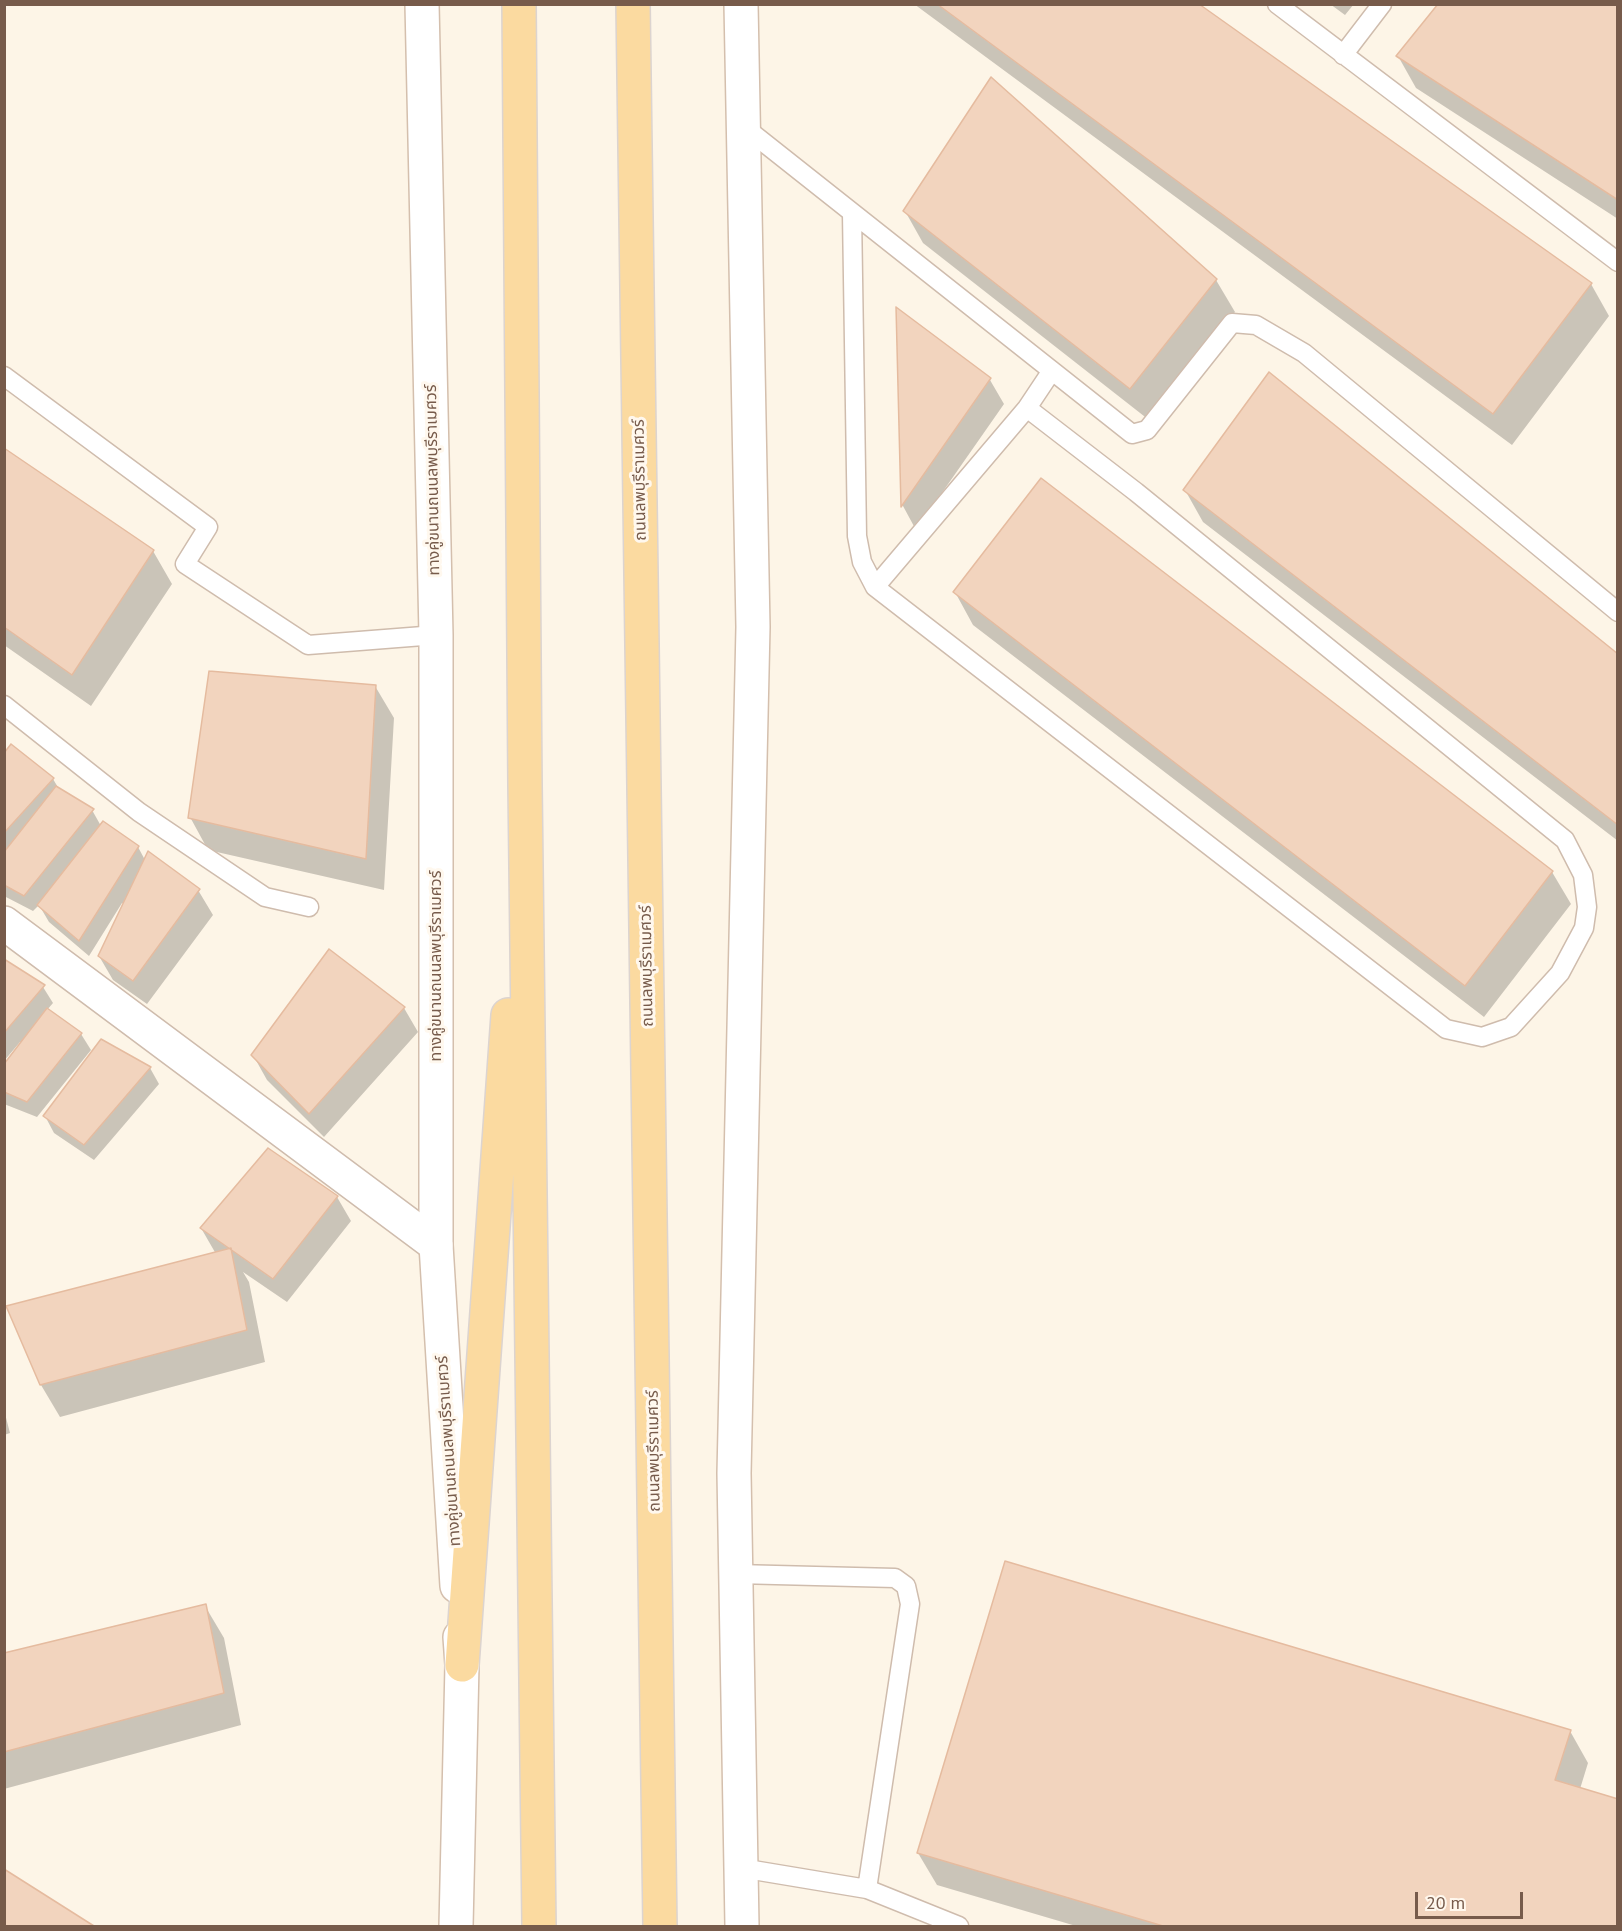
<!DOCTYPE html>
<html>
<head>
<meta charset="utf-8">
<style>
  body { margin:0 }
  #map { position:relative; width:1622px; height:1931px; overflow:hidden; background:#fdf5e7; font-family:"PT Sans",sans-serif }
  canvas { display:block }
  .frame { position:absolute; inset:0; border:6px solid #775b4b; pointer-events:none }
  .scale { position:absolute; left:1415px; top:1892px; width:108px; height:27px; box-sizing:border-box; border:3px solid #775b4b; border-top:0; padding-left:8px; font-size:18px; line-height:21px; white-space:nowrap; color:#775b4b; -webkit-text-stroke:4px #fff8ee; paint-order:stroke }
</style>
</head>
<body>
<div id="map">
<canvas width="1622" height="1931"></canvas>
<div class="frame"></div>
<div class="scale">20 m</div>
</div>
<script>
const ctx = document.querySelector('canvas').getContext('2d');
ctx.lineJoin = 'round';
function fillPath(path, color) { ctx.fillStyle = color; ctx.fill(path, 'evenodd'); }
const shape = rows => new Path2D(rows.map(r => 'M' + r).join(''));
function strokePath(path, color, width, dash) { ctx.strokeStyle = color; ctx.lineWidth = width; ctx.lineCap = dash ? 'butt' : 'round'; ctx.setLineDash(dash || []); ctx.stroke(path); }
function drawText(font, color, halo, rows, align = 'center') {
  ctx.font = font + ' "PT Sans","Noto Sans Thai",sans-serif'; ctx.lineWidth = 6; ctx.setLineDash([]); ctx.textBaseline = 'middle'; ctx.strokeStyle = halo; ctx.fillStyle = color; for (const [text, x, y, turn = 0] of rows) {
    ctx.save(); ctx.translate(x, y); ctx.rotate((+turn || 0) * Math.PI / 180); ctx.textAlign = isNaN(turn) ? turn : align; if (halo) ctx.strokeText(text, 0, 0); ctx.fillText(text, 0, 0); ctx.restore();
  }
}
const shadow = shape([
  [914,4,1196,4,1591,284,1609,316,1512,445],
  [1330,4,1354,4,1345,15],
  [1618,4,1618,219,1416,88,1398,56],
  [905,211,1216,280,1235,312,1149,420,923,243],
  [898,310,990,380,1004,404,916,530,903,506],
  [4,450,153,551,172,584,91,706,4,645],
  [1185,490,1618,656,1618,841,1203,522],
  [955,592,1552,872,1571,904,1484,1017,973,625],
  [375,686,394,718,384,890,208,850,190,817],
  [4,748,53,779,59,789,92,810,101,826,138,847,145,860,198,890,213,915,147,1004,113,980,99,956,124,904,122,903,89,956,49,922,39,905,33,911,4,896],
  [4,961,43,987,53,1003,47,1010,81,1034,91,1050,37,1117,4,1104,4,1067,22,1044,20,1042,4,1061],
  [404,1008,418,1032,324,1137,267,1080,253,1055],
  [150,1068,159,1084,94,1160,54,1133,45,1116],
  [269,1150,337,1197,351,1221,287,1302,243,1272,249,1282,265,1362,60,1417,41,1385,8,1307,216,1254,201,1228],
  [4,1410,10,1433,4,1435],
  [205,1606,224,1638,241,1725,4,1789,4,1655],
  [1570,1731,1588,1763,1580,1789,1618,1800,1618,1926,1076,1926,937,1885,918,1853],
  [4,1871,91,1926,4,1926]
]);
const building = shape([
  [937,4,1199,4,1592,283,1493,414,937,4],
  [1438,4,1618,4,1618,200,1396,56,1438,4],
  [991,77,1217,279,1130,389,903,211,991,77],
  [896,307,991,378,901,507,896,307],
  [1269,372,1618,654,1618,825,1183,490,1269,372],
  [4,448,154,550,72,675,4,627,4,448],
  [1041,478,1553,871,1465,986,953,592,1041,478],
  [209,671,376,685,366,859,188,818,209,671],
  [11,744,54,778,4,833,4,753,11,744],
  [56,786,94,809,24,896,4,885,4,852,56,786],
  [103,821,139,846,79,941,37,905,103,821],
  [148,851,200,889,133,981,98,956,148,851],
  [329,949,405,1007,309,1114,251,1055,329,949],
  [4,959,45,985,4,1033,4,959],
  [47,1008,82,1033,27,1102,4,1092,4,1064,47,1008],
  [101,1039,151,1067,84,1145,43,1116,101,1039],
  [268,1148,338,1196,273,1279,200,1228,268,1148],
  [231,1248,247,1330,40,1385,6,1306,231,1248],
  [1005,1561,1571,1730,1555,1780,1618,1799,1618,1926,1163,1926,917,1853,1005,1561],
  [206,1604,224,1693,4,1752,4,1653,206,1604],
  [4,1869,94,1926,4,1926,4,1869]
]);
const service = shape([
  [1277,4,1618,262],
  [1343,55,1382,4],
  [743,126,1132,434,1147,430,1232,323,1256,325,1304,353,1618,612],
  [852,213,857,536,862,562,875,587,1446,1029,1482,1037,1511,1027,1560,973,1584,928,1587,907,1583,875,1565,840,1136,492,1027,408],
  [4,376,208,527,185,564,308,645,436,635],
  [875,587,1027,408,1051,372],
  [4,705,139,812,265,897,309,907],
  [736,1574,895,1578,906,1586,910,1604,867,1889],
  [741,1868,867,1889,959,1926]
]);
const minor = shape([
  [4,923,436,1245]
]);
const secondary = shape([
  [422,4,436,635,436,1245,457,1586],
  [741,4,753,627,734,1473,742,1926],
  [456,1926,462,1665,460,1637]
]);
const primary = shape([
  [519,4,525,785,539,1926],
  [633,4,660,1926],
  [462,1665,508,1015]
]);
const streetNames = [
  ["ทางคู่ขนานถนนลพบุรีราเมศวร์",433,480,-91],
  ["ถนนลพบุรีราเมศวร์",640,480,-91],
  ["ทางคู่ขนานถนนลพบุรีราเมศวร์",436,966,-90],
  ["ถนนลพบุรีราเมศวร์",647,966,-91],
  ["ทางคู่ขนานถนนลพบุรีราเมศวร์",449,1451,-94],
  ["ถนนลพบุรีราเมศวร์",654,1451,-91]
];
fillPath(shadow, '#0003');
fillPath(building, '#f2d4be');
strokePath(building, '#e5bb9f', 1.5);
strokePath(service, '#cfbcad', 21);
strokePath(minor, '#cfbcad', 36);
strokePath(secondary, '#d4bfad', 36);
strokePath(primary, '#dcd4d0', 36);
strokePath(service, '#fff', 18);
strokePath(minor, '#fff', 33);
strokePath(secondary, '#fff', 33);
strokePath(primary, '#fbdaa0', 33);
drawText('16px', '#775b4b', '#fff8ee', streetNames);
</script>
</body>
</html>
